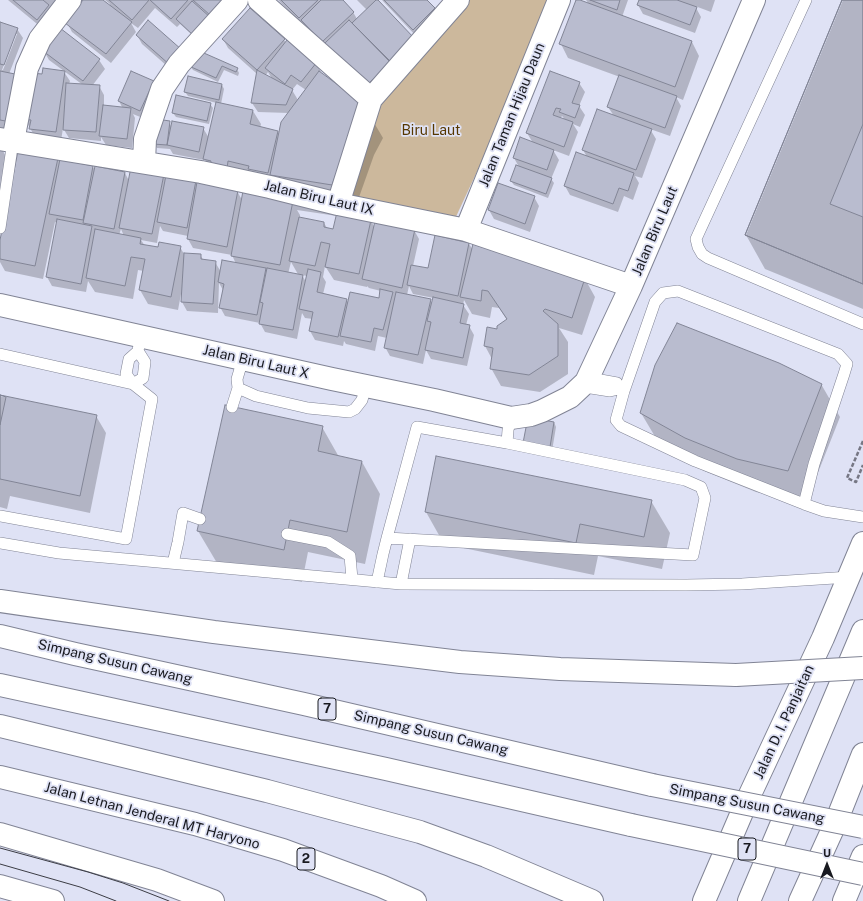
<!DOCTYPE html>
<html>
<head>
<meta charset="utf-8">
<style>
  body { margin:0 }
  #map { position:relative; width:863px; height:901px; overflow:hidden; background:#dfe2f5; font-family:"Public Sans",sans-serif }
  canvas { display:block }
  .north { position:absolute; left:807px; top:845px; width:40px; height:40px; -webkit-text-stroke:3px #dfe2f5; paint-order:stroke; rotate:0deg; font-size:11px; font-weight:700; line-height:16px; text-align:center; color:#191a20 }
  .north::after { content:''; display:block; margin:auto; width:14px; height:18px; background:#191a20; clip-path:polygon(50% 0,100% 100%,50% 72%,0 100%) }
</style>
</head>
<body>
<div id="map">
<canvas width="863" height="901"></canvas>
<div class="north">U</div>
</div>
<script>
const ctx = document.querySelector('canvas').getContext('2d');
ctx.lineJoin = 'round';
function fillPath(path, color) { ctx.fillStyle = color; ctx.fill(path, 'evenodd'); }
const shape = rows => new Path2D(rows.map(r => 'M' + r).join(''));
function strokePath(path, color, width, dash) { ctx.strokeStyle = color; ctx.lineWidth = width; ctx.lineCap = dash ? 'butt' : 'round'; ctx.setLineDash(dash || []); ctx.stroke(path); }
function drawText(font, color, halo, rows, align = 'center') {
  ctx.font = font + ' "Public Sans",sans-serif'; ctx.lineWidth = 3.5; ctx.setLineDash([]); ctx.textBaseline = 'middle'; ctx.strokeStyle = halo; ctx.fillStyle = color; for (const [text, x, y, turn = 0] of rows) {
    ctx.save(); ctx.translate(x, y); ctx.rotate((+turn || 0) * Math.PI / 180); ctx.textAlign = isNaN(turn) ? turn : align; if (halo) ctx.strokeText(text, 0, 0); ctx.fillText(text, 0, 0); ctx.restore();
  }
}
const green = shape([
  [464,0,554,0,534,49,454,221,346,197,378,101]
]);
const shadow = shape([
  [8,0,68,0,42,28],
  [84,0,102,0,109,6,110,4,105,0,238,0,197,39,180,24,177,27,155,8,138,28,131,23,136,32,111,63,72,32,67,23],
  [278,0,341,0,353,12,357,19,367,10,357,0,377,0,414,39,372,94],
  [382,0,426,0,435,9,440,18,418,38],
  [586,0,628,0,622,17,692,42,699,56,683,100,676,97,681,106,670,136,650,129,656,139,642,178,635,176,639,183,633,200,624,196,618,212,570,195,565,186,587,157,583,150,614,116,608,107,620,77,568,58,561,44,589,4],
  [640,0,715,0,711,12,695,6,701,17,695,33,643,14,638,5],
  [843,0,863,0,863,309,765,269,746,235],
  [149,22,175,73,142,44,137,35],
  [0,23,17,29,23,38,9,74,16,131,0,128,0,72,2,71,0,71],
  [15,34,17,34,3,70,2,70],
  [223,39,284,40,286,43,316,63,321,72,320,73,363,104,383,138,374,155,352,217,371,221,375,228,414,230,419,239,413,266,429,269,469,244,473,250,585,279,595,297,582,335,559,328,568,342,568,374,540,392,501,386,491,368,492,359,485,346,497,330,507,320,499,308,492,307,490,318,472,314,464,300,463,305,469,314,466,325,469,326,474,335,467,366,431,359,426,350,423,364,390,356,385,347,387,338,378,336,375,351,346,344,344,341,343,346,315,340,310,331,313,319,305,318,302,313,297,339,265,332,260,323,225,316,220,307,223,290,219,283,218,313,187,311,182,302,183,294,181,294,178,310,148,304,140,290,144,271,138,270,133,299,95,292,88,281,86,292,52,286,47,277,57,223,55,222,43,279,5,271,0,262,0,246,58,159,60,163,93,167,95,170,125,173,129,181,163,175,166,179,168,171,237,191,242,200,244,193,212,172,204,158,204,160,173,154,170,149,157,148,154,144,169,122,171,126,203,128,209,138,217,103,188,96,185,92,222,85,224,89,221,104,253,111,261,124,260,128,277,132,279,135,289,113,258,112,252,103,257,74,228,48],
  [268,72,272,79,265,76],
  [297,84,306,90,298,100,292,90],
  [297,210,337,216,334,230,327,228,324,223,300,218,300,215],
  [160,226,163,231,188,236,188,239,193,248,232,255,236,264,221,272,215,262,204,261,200,255,184,254,180,247,159,249,145,246,141,240,157,243],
  [121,229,124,236,119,235],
  [291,262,299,276,288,274],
  [325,266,334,280,367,287,367,286,369,288,381,291,379,299,348,303,346,299,323,294,326,282,323,277],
  [302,275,307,276,306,282],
  [409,286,413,294,434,298,432,304,430,300,407,295],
  [44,51,99,60,105,69,92,86,99,86,104,95,104,107,123,109,119,101,153,82,145,119,133,114,135,118,132,148,106,145,101,137,101,141,69,138,63,128,61,141,35,137,25,119,43,76,64,72,70,81,69,84,83,85,49,60],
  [197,51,237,69,239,73,238,76,224,70,218,82,193,70,190,66],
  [579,83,585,92,579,106,585,115,580,127,573,124,578,132,569,156,553,150,559,160,551,179,554,183,548,198,514,185,511,181,519,167,514,158,533,143,527,133],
  [562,116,563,117,565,120,560,119],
  [210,104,213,108,209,124,176,117,173,113],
  [0,150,3,151,8,160,0,196],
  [534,197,539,206,530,232,494,219,489,210],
  [821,384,840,417,806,503,756,492,704,471,660,445,641,413],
  [0,396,96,416,106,433,90,513,10,496,7,509,0,507],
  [554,422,556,427,552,451,526,447],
  [322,427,339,457,362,462,380,494,365,564,308,552,302,582,217,563,198,531],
  [651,501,670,533,662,569,598,556,594,575,444,544,426,512]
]);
const building = shape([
  [13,0,43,0,49,5,37,20,13,0],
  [83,0,103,0,132,22,106,54,65,23,83,0],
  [109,0,149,0,132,20,109,0],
  [150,0,188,0,171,19,150,0],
  [193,0,224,0,210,15,193,0],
  [281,0,318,0,299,18,281,0],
  [321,0,343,0,354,12,322,42,301,20,321,0],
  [376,0,378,0,415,39,391,62,352,23,376,0],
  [384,0,427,0,435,8,413,30,384,0],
  [576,0,580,0,692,41,675,87,559,44,576,0],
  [590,0,620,0,617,10,590,0],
  [639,0,677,0,697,7,690,25,637,5,639,0],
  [842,0,863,0,863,124,830,204,863,217,863,284,745,235,842,0],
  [842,0,863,0,863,284,745,235,842,0],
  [192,1,211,18,194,36,176,19,192,1],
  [250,8,285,39,257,70,222,39,250,8],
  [148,20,182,50,170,65,136,35,148,20],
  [349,20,390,62,367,85,325,43,349,20],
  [0,22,18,28,4,65,0,64,0,22],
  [60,28,100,59,83,81,43,51,60,28],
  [287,40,317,62,301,82,291,75,285,84,265,68,287,40],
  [197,50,238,68,236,72,222,66,216,78,189,66,197,50],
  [43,68,65,71,56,132,29,129,31,120,24,119,31,73,42,74,43,68],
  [257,70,293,89,286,105,251,103,257,70],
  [0,71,20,75,11,122,0,120,0,71],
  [131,71,154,81,140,111,118,101,131,71],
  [319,71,364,104,355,121,332,185,270,175,281,122,319,71],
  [550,71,580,82,572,103,580,105,575,118,559,112,561,109,556,108,553,115,573,122,564,147,526,133,550,71],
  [619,75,677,96,665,128,607,107,619,75],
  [188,76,222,84,219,100,184,92,188,76],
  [66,83,100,85,96,132,63,130,66,83],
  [176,95,211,103,207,121,172,113,176,95],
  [216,102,253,110,250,124,278,131,268,173,248,169,249,166,228,161,227,169,210,165,211,161,203,159,216,102],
  [103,105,131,108,127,139,99,136,103,105],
  [597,109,652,129,636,170,582,150,597,109],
  [156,119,170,121,167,145,153,144,156,119],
  [172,121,204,127,199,152,167,145,172,121],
  [520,137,554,150,547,170,513,158,520,137],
  [18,151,58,158,35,266,0,259,0,240,18,151],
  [576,152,634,173,628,191,619,188,613,204,564,186,576,152],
  [60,159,93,166,83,220,49,214,60,159],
  [516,165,552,178,546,194,510,181,516,165],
  [95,166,125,172,114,229,83,223,95,166],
  [131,167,164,174,152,234,119,228,131,167],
  [167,170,197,175,187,228,157,222,167,170],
  [197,182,238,190,227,247,187,239,197,182],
  [498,183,535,196,525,224,488,210,498,183],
  [243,191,293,201,280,265,231,256,243,191],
  [337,212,371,220,359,274,325,267,330,244,321,242,315,266,289,261,299,217,324,222,324,227,333,229,337,212],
  [57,219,92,226,81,284,46,277,57,219],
  [375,221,415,229,402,288,362,279,375,221],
  [95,229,141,238,140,244,158,247,159,242,181,246,171,297,139,290,145,259,131,257,125,286,86,278,95,229],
  [435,235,469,243,458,296,407,285,411,265,428,268,435,235],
  [473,244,585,278,572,318,545,309,543,311,558,324,558,356,529,375,490,369,493,348,484,346,487,327,497,329,497,326,507,319,488,291,482,290,481,301,460,297,473,244],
  [184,253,201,254,201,259,216,261,213,304,181,302,184,253],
  [222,260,266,268,257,315,219,308,224,284,218,282,222,260],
  [267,268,303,275,293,330,259,324,263,303,260,302,267,268],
  [308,269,321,272,317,292,347,299,338,337,309,331,313,312,299,309,308,269],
  [380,289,393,292,383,330,374,328,371,342,340,336,350,292,379,298,380,289],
  [396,292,431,299,418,355,384,348,396,292],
  [433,297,464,304,460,323,470,325,463,358,425,350,431,322,427,321,433,297],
  [677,323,779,363,822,384,788,471,737,459,685,438,640,413,655,365,677,323],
  [0,395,6,397,0,425,0,395],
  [0,395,97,415,80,496,0,479,0,395],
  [225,405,323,426,318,451,362,461,347,532,290,520,284,550,197,531,225,405],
  [528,417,554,422,550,447,523,443,528,417],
  [436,456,652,500,644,537,580,524,576,543,425,512,436,456]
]);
const path = shape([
  [863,441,847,478,856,482,863,465]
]);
const service = shape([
  [806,0,701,228,696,239,698,247,702,254,708,258,863,324],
  [0,228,13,141],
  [0,354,133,384,143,378,145,362,138,351,139,345],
  [243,359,237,379,238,388,256,396,308,408,349,412,355,409,362,400,366,386],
  [586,382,589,383,591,388,610,391,619,389,624,391],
  [589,383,595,379,617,383,619,389],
  [232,407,238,388],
  [507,443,508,430,511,418],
  [804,504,695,461,621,426,616,420,624,391,655,302,663,293,678,291,838,354,847,364,844,374,814,464,804,504,824,511,863,517],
  [0,516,126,539,152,399,133,384,126,374,129,359,138,351],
  [287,534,328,542,350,556,352,579],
  [0,543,59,553,401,584,686,585,742,584,850,577],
  [173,563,178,542,183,513,200,519],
  [377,582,383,554,387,538,417,427,507,443,685,480,701,487,705,498,693,555,387,538],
  [401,584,410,539]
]);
const minor = shape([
  [259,0,371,99],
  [0,139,201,172,270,187,338,204,466,230,631,286],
  [13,141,27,68,40,39,70,0],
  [144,162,145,139,162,89,179,64,237,0],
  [338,204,371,99,458,0],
  [466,230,559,0],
  [0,305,332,379,434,400,511,418,531,415,542,411,570,397,586,382,631,286,754,0]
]);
const primary = shape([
  [0,834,157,880,213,901],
  [0,886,53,901]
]);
const trunk = shape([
  [0,777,195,824,283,850,381,886,415,901],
  [704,901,746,803,823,638,863,543],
  [749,901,863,631],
  [800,901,836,822,863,754],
  [844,901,863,856]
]);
const motorway = shape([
  [0,601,214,632,460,662,560,669,736,675],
  [0,636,75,654,304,704,652,785],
  [0,685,386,769,631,825],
  [0,726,267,791,420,832,486,856,592,901]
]);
const tram = shape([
  [0,848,88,872,123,883,169,901],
  [0,864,80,887,116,901]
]);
const motorwayBridge = shape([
  [736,675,863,668],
  [652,785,863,827],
  [631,825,863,874]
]);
const shields = [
  [327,709,18],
  [747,849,18],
  [306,859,18]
];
const shieldNames = [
  ["7",327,709],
  ["7",747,849],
  ["2",306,859]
];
const streetNames = [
  ["Jalan Taman Hijau Daun",512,115,-68],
  ["Jalan Biru Laut IX",319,198,13],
  ["Jalan Biru Laut",655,231,-67],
  ["Jalan Biru Laut X",256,362,13],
  ["Simpang Susun Cawang",115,662,13],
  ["Jalan D. I. Panjaitan",784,722,-65],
  ["Simpang Susun Cawang",431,733,13],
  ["Simpang Susun Cawang",747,804,11],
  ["Jalan Letnan Jenderal MT Haryono",152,816,15]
];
const parkNames = [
  ["Biru Laut",431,131]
];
fillPath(green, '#ccb89c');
fillPath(shadow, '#0003');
fillPath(building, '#b9bccf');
strokePath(building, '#828596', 1);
strokePath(service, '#818495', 12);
strokePath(minor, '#818495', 24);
strokePath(primary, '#818495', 24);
strokePath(trunk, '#818495', 24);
strokePath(motorway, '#818495', 24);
strokePath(path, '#767784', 2.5, [4, 2]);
strokePath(service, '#fff', 11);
strokePath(minor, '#fff', 22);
strokePath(primary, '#fff', 22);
strokePath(trunk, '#fff', 22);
strokePath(motorway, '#fff', 22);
strokePath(tram, '#3b3c44', 1);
strokePath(motorwayBridge, '#818495', 24, []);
strokePath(motorwayBridge, '#fff', 22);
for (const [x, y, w] of shields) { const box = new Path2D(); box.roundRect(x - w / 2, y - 11, w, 22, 3); ctx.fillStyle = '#dfe2f5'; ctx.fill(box); strokePath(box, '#191a20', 1); }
drawText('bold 13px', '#191a20', null, shieldNames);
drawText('14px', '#191a20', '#dfe2f5', streetNames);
drawText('14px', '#563700', '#dfe2f5', parkNames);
</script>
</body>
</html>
